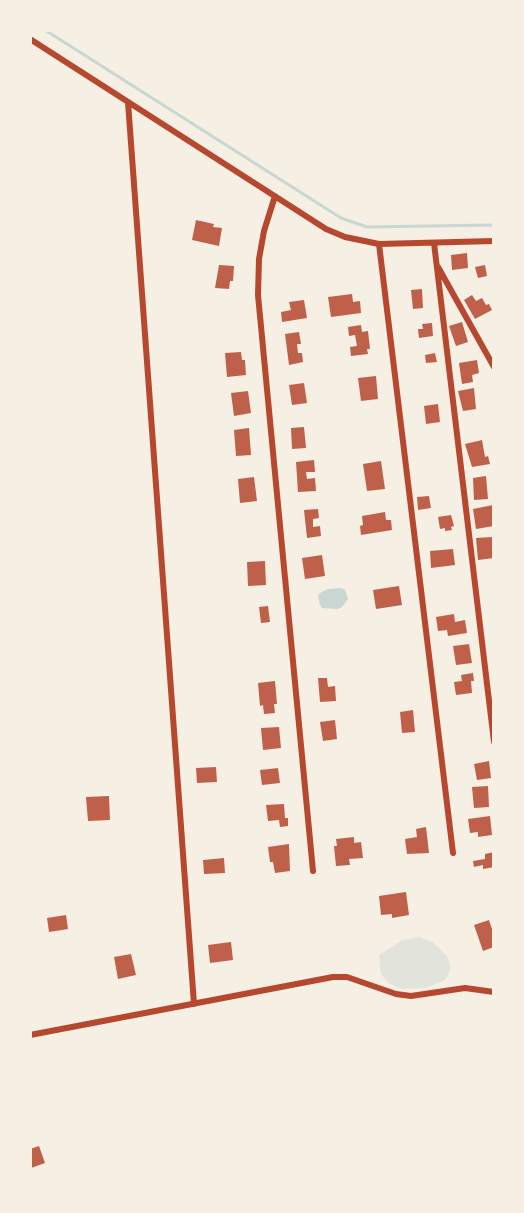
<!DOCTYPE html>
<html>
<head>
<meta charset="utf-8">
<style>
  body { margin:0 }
  #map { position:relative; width:524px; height:1213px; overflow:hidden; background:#f6efe4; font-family:"Exo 2",sans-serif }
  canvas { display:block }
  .frame { position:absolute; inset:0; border:32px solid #f6efe4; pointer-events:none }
</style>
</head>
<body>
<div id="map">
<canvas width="524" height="1213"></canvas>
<div class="frame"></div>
</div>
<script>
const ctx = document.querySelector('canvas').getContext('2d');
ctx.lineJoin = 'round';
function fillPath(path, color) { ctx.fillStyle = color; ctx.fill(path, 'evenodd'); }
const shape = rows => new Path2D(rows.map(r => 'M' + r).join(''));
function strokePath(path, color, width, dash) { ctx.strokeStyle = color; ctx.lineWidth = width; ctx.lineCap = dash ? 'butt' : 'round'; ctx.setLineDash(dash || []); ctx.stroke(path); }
const green = shape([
  [420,937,434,943,447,956,451,968,445,980,426,988,402,989,388,983,381,974,379,955,403,940]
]);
const water = shape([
  [341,588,345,590,348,599,342,607,338,609,322,608,320,605,318,595,320,593,328,589]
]);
const stream = shape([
  [45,30,341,218,367,227,494,225]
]);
const building = shape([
  [196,220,214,224,213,227,222,228,219,246,192,240],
  [467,253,468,268,452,270,451,255],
  [219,265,234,266,233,281,230,281,229,289,215,288],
  [485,265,487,276,478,278,475,267],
  [422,289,423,308,413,309,411,290],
  [352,294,353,302,360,301,361,313,331,317,328,297],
  [472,295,476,301,482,298,486,305,489,304,492,310,475,319,464,300],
  [304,300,307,318,282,322,281,312,291,310,289,302],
  [462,322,468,342,456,346,449,326],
  [432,323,433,336,419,338,418,329,423,329,422,324],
  [361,325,362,332,368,331,370,349,367,349,368,354,351,356,350,347,357,346,355,335,349,336,348,327],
  [299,332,301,344,297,344,298,353,302,353,303,362,289,365,285,334],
  [241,352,242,360,245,360,246,375,227,377,225,353],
  [435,353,437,362,426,363,425,355],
  [477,360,479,373,472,375,473,382,462,384,459,363],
  [376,376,378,399,361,401,358,378],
  [304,383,307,403,292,405,289,385],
  [474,388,476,409,463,411,458,391],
  [248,391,251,413,234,416,231,393],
  [438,404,440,422,426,424,424,406],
  [304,427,306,448,292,449,291,428],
  [249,428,251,455,236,456,234,430],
  [482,440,485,457,488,456,490,464,472,467,465,444],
  [314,460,315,472,306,472,307,479,315,478,316,491,298,492,296,462],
  [381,461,385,489,367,491,363,464],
  [486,476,488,499,474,500,473,478],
  [254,477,257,501,240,503,238,479],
  [429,496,431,508,418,510,417,497],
  [493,505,494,526,476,529,473,509],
  [318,509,319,518,313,519,313,527,320,526,321,536,307,538,304,510],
  [385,512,386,520,391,520,392,530,361,535,360,526,363,525,362,516],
  [451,515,454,526,451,527,452,530,445,531,445,528,440,529,438,517],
  [492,537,494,558,478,560,476,538],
  [453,549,455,565,431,568,430,551],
  [322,555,325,576,305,579,302,558],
  [265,561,266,585,248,586,247,562],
  [399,586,402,605,376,609,373,590],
  [268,606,270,622,261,623,259,607],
  [454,614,455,622,465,620,467,633,448,636,447,630,438,631,436,617],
  [469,644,472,663,456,665,453,646],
  [473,673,474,681,471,681,472,693,456,695,454,682,462,681,461,675],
  [318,678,327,678,328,687,335,686,336,701,320,702],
  [275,681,277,704,274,704,275,713,264,714,263,705,260,706,258,683],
  [413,710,415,732,402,733,400,712],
  [335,720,337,739,323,741,320,722],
  [279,727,281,748,263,750,261,728],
  [489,761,491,778,477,780,474,764],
  [216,767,217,782,197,783,196,768],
  [278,768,280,783,262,785,260,770],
  [488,786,489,807,474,808,472,787],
  [109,796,110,820,88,821,86,797],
  [284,804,285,818,288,818,288,826,280,827,279,820,268,821,266,805],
  [490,816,492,835,478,837,478,832,470,833,468,819],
  [426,827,429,853,407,854,405,839,417,837,416,829],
  [354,837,354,843,361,842,363,858,349,859,350,865,336,866,334,846,337,846,336,839],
  [289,844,290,871,275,873,273,862,270,862,268,847],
  [494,852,494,867,483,869,483,865,474,867,473,861,485,859,485,854],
  [224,858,225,873,204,874,203,860],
  [406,892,409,915,392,918,392,914,381,915,379,896],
  [66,915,68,929,49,932,47,918],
  [489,920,494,935,494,947,483,951,474,925],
  [231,942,233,960,210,963,208,945],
  [131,954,136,975,118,979,114,957],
  [39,1146,45,1163,31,1168,30,1149]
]);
const minor = shape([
  [30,39,326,229,345,237,379,244,494,241],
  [128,102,194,1004],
  [275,196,264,231,259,259,258,295,313,871],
  [434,243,494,742],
  [379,244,453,853],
  [438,267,494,367],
  [30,1035,333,977,347,977,396,994,411,996,465,988,494,992]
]);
fillPath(green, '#e2e4dc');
fillPath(water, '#c9d6d2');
strokePath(stream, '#c9d6d2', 3);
fillPath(building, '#bf614a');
strokePath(minor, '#b5482f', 6);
</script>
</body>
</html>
